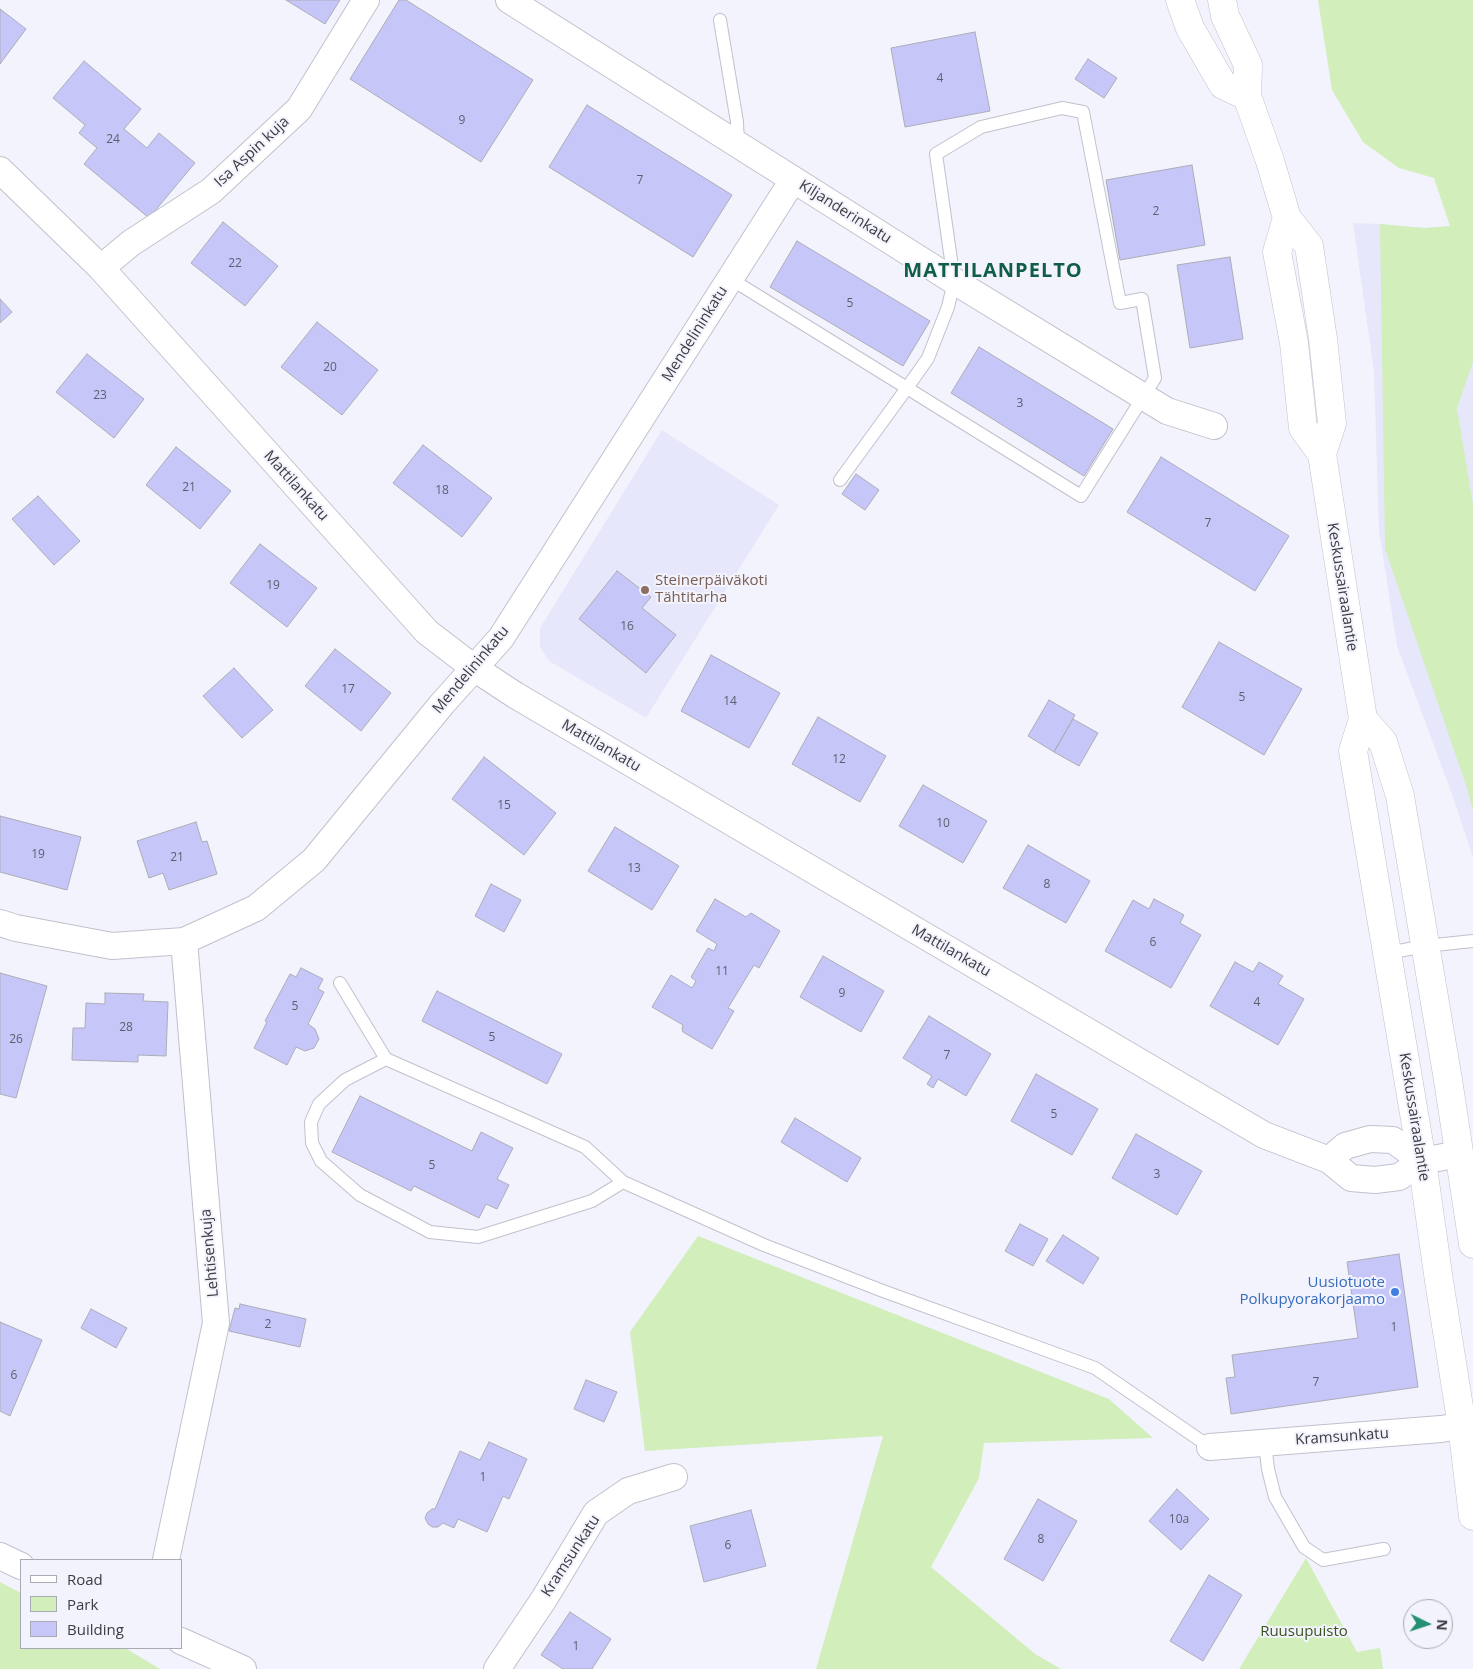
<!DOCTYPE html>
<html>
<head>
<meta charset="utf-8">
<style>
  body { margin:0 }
  #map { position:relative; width:1473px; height:1669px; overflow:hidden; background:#f3f3fd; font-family:"Open Sans",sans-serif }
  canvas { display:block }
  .legend { position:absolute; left:20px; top:1559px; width:162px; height:90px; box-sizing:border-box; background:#f3f3fd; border:1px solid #aaaab2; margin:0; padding:6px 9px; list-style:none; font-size:15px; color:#3c3c41 }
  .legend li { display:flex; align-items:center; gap:10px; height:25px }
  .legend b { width:25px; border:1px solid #aaaab2 }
  .north { position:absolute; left:1403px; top:1599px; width:50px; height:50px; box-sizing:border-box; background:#f3f3fd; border:1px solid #aaaab2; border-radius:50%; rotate:94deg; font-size:14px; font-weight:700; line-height:20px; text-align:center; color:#3c3c41 }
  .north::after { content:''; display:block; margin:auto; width:18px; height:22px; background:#239172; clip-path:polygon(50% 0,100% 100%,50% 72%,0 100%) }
</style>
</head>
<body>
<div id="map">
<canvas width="1473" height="1669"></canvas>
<ul class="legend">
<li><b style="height:6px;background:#fff"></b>Road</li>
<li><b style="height:14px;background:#d1eebb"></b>Park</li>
<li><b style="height:14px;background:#c7c6f9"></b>Building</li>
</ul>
<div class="north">N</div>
</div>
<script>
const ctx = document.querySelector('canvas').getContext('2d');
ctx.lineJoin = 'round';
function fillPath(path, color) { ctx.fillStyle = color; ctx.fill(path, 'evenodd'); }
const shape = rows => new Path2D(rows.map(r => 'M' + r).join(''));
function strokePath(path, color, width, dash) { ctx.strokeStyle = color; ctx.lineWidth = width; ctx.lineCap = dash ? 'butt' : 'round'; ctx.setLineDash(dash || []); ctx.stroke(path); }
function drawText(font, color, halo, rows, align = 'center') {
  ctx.font = font + ' "Open Sans",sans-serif'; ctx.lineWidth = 4; ctx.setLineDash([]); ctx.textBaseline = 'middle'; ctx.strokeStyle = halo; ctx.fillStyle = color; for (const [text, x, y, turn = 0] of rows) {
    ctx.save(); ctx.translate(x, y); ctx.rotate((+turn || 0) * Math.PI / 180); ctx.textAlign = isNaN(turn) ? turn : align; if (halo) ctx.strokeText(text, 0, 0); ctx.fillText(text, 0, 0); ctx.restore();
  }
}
const built = shape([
  [1353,223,1380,224,1424,228,1473,226,1473,857,1453,797,1397,646,1379,531,1374,372],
  [662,430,779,505,646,718,549,661,540,647,540,628]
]);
const green = shape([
  [1318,0,1473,0,1473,362,1457,408,1473,504,1473,811,1467,788,1385,549,1380,224,1424,228,1450,226,1434,178,1399,168,1363,142,1332,90],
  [698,1236,1109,1399,1153,1438,984,1443,979,1478,931,1567,1035,1654,1061,1669,816,1669,883,1436,645,1451,630,1332],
  [1306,1558,1357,1652,1380,1648,1383,1669,1239,1669],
  [0,1582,21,1593,21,1648,125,1648,160,1669,0,1669]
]);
const building = shape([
  [286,0,340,0,325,24,286,0],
  [399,0,406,0,533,80,481,162,350,79,399,0],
  [0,9,26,29,0,64,0,9],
  [975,32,990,111,905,127,891,48,975,32],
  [1088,59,1117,78,1104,98,1075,79,1088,59],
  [84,61,141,109,124,129,147,148,159,133,195,163,149,218,84,164,97,148,79,133,85,125,53,98,84,61],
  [587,105,732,195,693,257,549,167,587,105],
  [1192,165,1205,245,1120,260,1106,180,1192,165],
  [223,222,278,266,245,306,191,263,223,222],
  [797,241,930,321,903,366,770,287,797,241],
  [1230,257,1243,339,1190,348,1177,265,1230,257],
  [0,299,12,312,0,323,0,299],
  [317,322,378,370,342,415,281,367,317,322],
  [979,347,1113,429,1084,476,951,393,979,347],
  [87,354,144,399,114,438,56,392,87,354],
  [423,445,492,498,462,537,393,483,423,445],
  [176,447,231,491,200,529,146,485,176,447],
  [1161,457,1289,536,1255,591,1127,512,1161,457],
  [856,474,879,490,865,510,842,494,856,474],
  [38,496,80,541,54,565,12,519,38,496],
  [260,544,317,588,287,627,230,583,260,544],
  [617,571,651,597,642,608,676,635,646,673,579,619,617,571],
  [1219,642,1302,689,1264,755,1182,707,1219,642],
  [335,649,391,693,361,731,305,686,335,649],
  [711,655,780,693,749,748,681,711,711,655],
  [234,668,273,710,242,738,203,696,234,668],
  [1049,700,1075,715,1054,752,1028,736,1049,700],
  [818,717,886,756,860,802,792,764,818,717],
  [1073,719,1098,733,1079,766,1054,752,1073,719],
  [484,757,556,813,524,855,452,799,484,757],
  [923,785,987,821,963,863,899,826,923,785],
  [0,816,81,837,67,890,0,872,0,816],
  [196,822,202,842,207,841,217,874,169,890,163,873,149,878,137,841,196,822],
  [615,827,679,866,652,910,588,871,615,827],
  [1028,845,1090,881,1066,923,1003,888,1028,845],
  [491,884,521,900,504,932,475,916,491,884],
  [715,899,746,917,751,913,780,931,759,968,754,965,728,1008,734,1011,712,1049,683,1032,682,1029,683,1025,652,1007,671,975,692,988,696,981,691,977,708,948,714,951,717,944,696,931,715,899],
  [1154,899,1184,915,1180,923,1201,935,1171,988,1105,951,1133,900,1149,909,1154,899],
  [823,956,884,991,861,1032,800,997,823,956],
  [1235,962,1253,972,1259,962,1283,976,1278,984,1304,999,1278,1045,1210,1006,1235,962],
  [301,968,323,979,318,989,324,992,308,1024,315,1029,319,1039,314,1048,305,1051,296,1047,287,1065,254,1048,267,1022,265,1021,290,974,296,977,301,968],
  [0,973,47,986,16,1098,0,1094,0,973],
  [437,991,562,1054,547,1084,422,1021,437,991],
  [105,993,144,994,143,1001,168,1002,166,1056,138,1055,138,1062,72,1060,73,1028,85,1028,86,1003,105,1004,105,993],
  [929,1016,991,1054,966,1096,938,1079,933,1088,927,1084,932,1076,903,1058,929,1016],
  [1036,1074,1098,1109,1072,1155,1011,1121,1036,1074],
  [360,1096,472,1151,481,1132,513,1148,497,1179,509,1185,497,1209,486,1204,479,1218,414,1186,411,1191,332,1152,360,1096],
  [795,1118,861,1158,847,1182,781,1142,795,1118],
  [1136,1134,1202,1171,1177,1215,1112,1178,1136,1134],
  [1020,1224,1048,1239,1033,1266,1005,1251,1020,1224],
  [1063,1235,1099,1258,1083,1284,1046,1261,1063,1235],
  [1399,1254,1418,1387,1231,1414,1226,1378,1235,1377,1232,1355,1358,1338,1347,1262,1399,1254],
  [240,1304,306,1319,300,1347,229,1331,235,1308,239,1309,240,1304],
  [91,1309,127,1328,116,1348,81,1328,91,1309],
  [0,1322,42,1340,10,1416,0,1411,0,1322],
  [586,1380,617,1392,604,1422,574,1409,586,1380],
  [489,1442,527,1459,509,1499,503,1496,487,1532,458,1519,454,1528,443,1523,438,1527,432,1527,428,1524,425,1518,427,1513,432,1509,435,1509,460,1451,480,1460,489,1442],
  [1177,1489,1209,1519,1181,1550,1149,1521,1177,1489],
  [1038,1499,1077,1521,1043,1581,1004,1559,1038,1499],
  [751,1510,766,1566,704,1582,690,1526,751,1510],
  [1209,1575,1242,1595,1203,1661,1170,1641,1209,1575],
  [570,1612,611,1639,592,1669,563,1669,541,1655,570,1612]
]);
const lane = shape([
  [720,20,737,122,738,145],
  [730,278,742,286,907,388,1081,496,1155,378,1142,299,1120,303,1083,112,1062,108,981,127,936,154,954,281,948,307,928,358,907,388,840,480],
  [1388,953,1425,946,1473,941],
  [340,983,386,1059],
  [623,1182,585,1147,386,1059,345,1080,319,1104,311,1122,312,1143,321,1161,360,1195,430,1232,478,1237,592,1201,623,1182,764,1245,883,1291,1095,1368,1210,1447],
  [1265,1443,1268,1469,1275,1497,1304,1547,1323,1560,1384,1549]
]);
const street = shape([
  [509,0,954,281,1167,411,1214,426],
  [0,170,101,268,427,632,474,668,515,695,1264,1135,1329,1160,1351,1178,1375,1180,1399,1177,1422,1161,1459,1154],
  [101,268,131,243,211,191,299,109,366,0],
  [0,923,16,928,112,946,184,941,256,908,314,860,442,704,501,638,793,180],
  [1329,1160,1345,1146,1370,1139,1393,1140,1422,1161],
  [1210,1447,1441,1429,1473,1424],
  [0,1556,21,1566],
  [166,1560,216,1323,184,941],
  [181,1641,243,1669],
  [497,1669,544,1599,596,1513,628,1491,674,1477]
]);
const secondary = shape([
  [1180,0,1190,28,1223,85,1247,96],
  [1222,0,1225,16,1248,65,1247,96,1270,161,1287,218,1309,246,1323,339,1332,423,1322,454],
  [1287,218,1277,252,1294,343,1303,428,1322,454,1363,719,1353,751,1422,1161,1439,1281,1462,1426,1473,1516],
  [1363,719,1383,742,1400,796,1448,1080,1473,1244]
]);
const markers = [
  [645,590,5,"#8d6e63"],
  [1395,1292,5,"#3f7fe0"]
];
const numberNames = [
  ["4",940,79],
  ["9",462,121],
  ["24",113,140],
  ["7",640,181],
  ["2",1156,212],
  ["22",235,264],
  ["5",850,304],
  ["20",330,368],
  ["23",100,396],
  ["3",1020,404],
  ["21",189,488],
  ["18",442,491],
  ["7",1208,524],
  ["19",273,586],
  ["16",627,627],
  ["17",348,690],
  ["5",1242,698],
  ["14",730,702],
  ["12",839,760],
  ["15",504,806],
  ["10",943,824],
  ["19",38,855],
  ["21",177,858],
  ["13",634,869],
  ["8",1047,885],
  ["6",1153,943],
  ["11",722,972],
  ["9",842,994],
  ["4",1257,1003],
  ["5",295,1007],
  ["28",126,1028],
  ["5",492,1038],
  ["26",16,1040],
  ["7",947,1056],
  ["5",1054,1115],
  ["5",432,1166],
  ["3",1157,1175],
  ["2",268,1325],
  ["1",1394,1328],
  ["6",14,1376],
  ["7",1316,1383],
  ["1",483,1478],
  ["10a",1179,1520],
  ["8",1041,1540],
  ["6",728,1546],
  ["1",576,1647]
];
const streetNames = [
  ["Isa Aspin kuja",252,152,-43],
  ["Kiljanderinkatu",845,212,32],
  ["Mendelininkatu",695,334,-58],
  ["Mattilankatu",296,486,48],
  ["Keskussairaalantie",1342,587,81],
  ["Mendelininkatu",471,670,-50],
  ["Mattilankatu",601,746,30],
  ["Mattilankatu",951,951,30],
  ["Keskussairaalantie",1414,1117,81],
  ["Lehtisenkuja",210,1253,-95],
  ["Kramsunkatu",1342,1437,-4],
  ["Kramsunkatu",571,1556,-57]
];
const educationNames = [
  ["Steinerpäiväkoti",655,581],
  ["Tähtitarha",655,598]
];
const shopNames = [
  ["Uusiotuote",1385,1283],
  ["Polkupyorakorjaamo",1385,1300]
];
const parkNames = [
  ["Ruusupuisto",1304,1632]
];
const districtNames = [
  ["MATTILANPELTO",993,271]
];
fillPath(built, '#e7e7fb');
fillPath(green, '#d1eebb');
fillPath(building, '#c7c6f9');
strokePath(building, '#acacb7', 1);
strokePath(lane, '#c1c1cd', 14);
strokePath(street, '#c1c1cd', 28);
strokePath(secondary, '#c1c1cd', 29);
strokePath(lane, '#fff', 12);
strokePath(street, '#fff', 26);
strokePath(secondary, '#fff', 28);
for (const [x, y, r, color] of markers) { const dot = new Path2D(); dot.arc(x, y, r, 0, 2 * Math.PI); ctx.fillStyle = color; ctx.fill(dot); strokePath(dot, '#f3f3fd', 2); }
drawText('12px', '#5f5e6f', null, numberNames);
drawText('15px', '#3c3c41', '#f3f3fd', streetNames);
drawText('15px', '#785e54', '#f3f3fd', educationNames, 'left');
drawText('15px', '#366cbe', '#f3f3fd', shopNames, 'right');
drawText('15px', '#37541d', '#f3f3fd', parkNames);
ctx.letterSpacing = '1px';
drawText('bold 20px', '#105d48', '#f3f3fd', districtNames);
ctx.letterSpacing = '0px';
</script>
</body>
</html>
